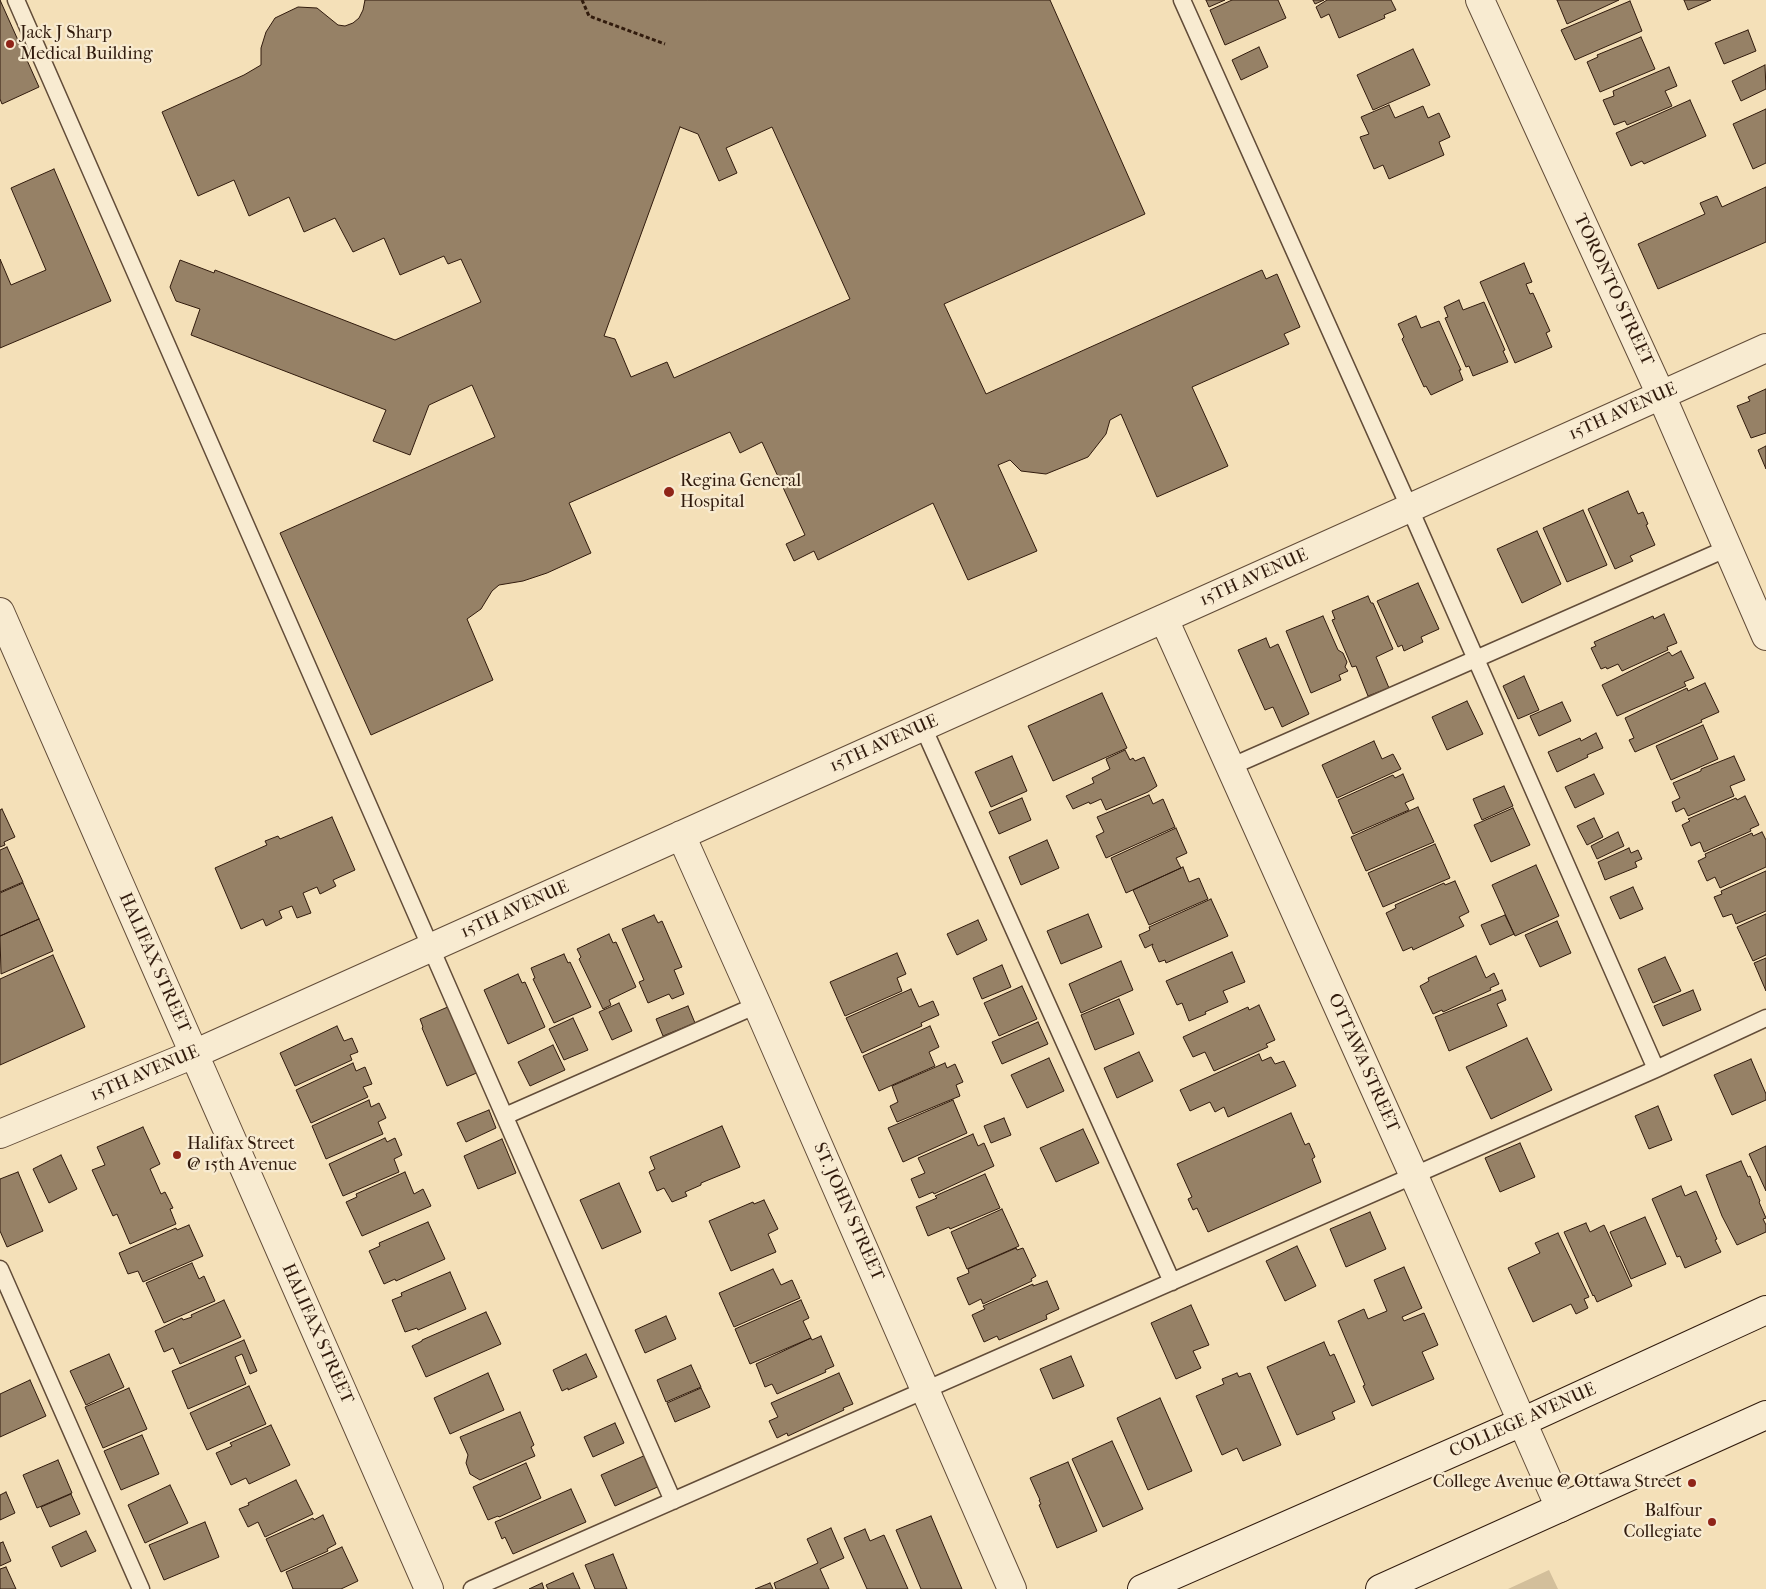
<!DOCTYPE html>
<html>
<head>
<meta charset="utf-8">
<style>
  body { margin:0 }
  canvas { display:block; background:#f4e0b8 }
</style>
</head>
<body>
<canvas width="1766" height="1589"></canvas>
<script>
const ctx = document.querySelector('canvas').getContext('2d');
ctx.lineJoin = 'round';
function fillPath(path, color) { ctx.fillStyle = color; ctx.fill(path, 'evenodd'); }
const shape = rows => new Path2D(rows.map(r => 'M' + r).join(''));
function strokePath(path, color, width, dash) { ctx.strokeStyle = color; ctx.lineWidth = width; ctx.lineCap = dash ? 'butt' : 'round'; ctx.setLineDash(dash || []); ctx.stroke(path); }
function drawText(font, color, halo, rows, align = 'center') {
  ctx.font = font + ' "IM FELL French Canon",serif'; ctx.lineWidth = 4.5; ctx.setLineDash([]); ctx.textBaseline = 'middle'; ctx.strokeStyle = halo; ctx.fillStyle = color; for (const [text, x, y, turn = 0] of rows) {
    ctx.save(); ctx.translate(x, y); ctx.rotate((+turn || 0) * Math.PI / 180); ctx.textAlign = isNaN(turn) ? turn : align; if (halo) ctx.strokeText(text, 0, 0); ctx.fillText(text, 0, 0); ctx.restore();
  }
}
const green = shape([
  [1549,1570,1558,1589,1508,1589]
]);
const building = shape([
  [0,0,39,87,2,104,0,99,0,0],
  [365,0,1050,0,1145,214,944,304,986,394,1262,270,1266,279,1277,274,1300,327,1284,334,1289,344,1192,387,1228,466,1157,497,1121,414,1110,420,1106,434,1088,457,1046,474,1021,471,1010,460,998,465,1037,551,968,580,933,503,818,560,814,551,794,561,786,544,805,535,762,442,740,453,730,432,569,503,591,553,547,573,523,581,499,585,492,591,481,609,467,619,493,680,371,735,280,533,495,437,472,385,429,405,410,455,373,441,386,410,191,335,200,309,176,301,170,287,180,260,214,273,215,270,395,340,481,302,461,259,448,264,444,256,400,275,384,238,353,252,335,218,304,232,289,197,249,216,234,180,198,196,162,112,244,75,261,65,261,48,266,32,275,18,298,7,317,8,338,25,345,26,353,23,359,18,363,10,365,0],
  [680,127,698,134,719,181,737,173,726,148,772,127,850,299,674,378,667,362,631,377,615,339,604,336,680,127],
  [1206,0,1225,0,1209,7,1206,0],
  [1232,0,1278,0,1286,18,1225,45,1210,10,1232,0],
  [1313,0,1324,0,1315,4,1313,0],
  [1327,0,1391,0,1396,10,1384,15,1385,18,1339,38,1329,14,1321,18,1316,7,1327,0],
  [1557,0,1619,0,1567,24,1557,0],
  [1684,0,1711,0,1688,10,1684,0],
  [1630,1,1642,31,1575,60,1561,30,1630,1],
  [1748,30,1756,51,1724,64,1715,43,1748,30],
  [1641,37,1655,69,1600,92,1587,62,1598,57,1597,55,1641,37],
  [1259,47,1268,67,1241,80,1232,60,1259,47],
  [1413,49,1430,85,1373,110,1357,75,1413,49],
  [1765,65,1766,89,1741,101,1732,81,1765,65],
  [1669,67,1677,86,1665,91,1672,106,1627,125,1625,121,1614,125,1603,100,1614,96,1613,91,1669,67],
  [1690,100,1706,136,1644,164,1642,161,1631,166,1616,133,1690,100],
  [1389,105,1395,118,1423,106,1428,118,1439,113,1450,137,1439,142,1444,155,1389,179,1383,165,1374,169,1360,137,1369,134,1361,117,1389,105],
  [1766,109,1766,163,1753,169,1733,124,1766,109],
  [54,169,111,301,0,348,0,259,11,285,46,270,11,188,54,169],
  [1766,187,1766,242,1658,289,1638,244,1705,214,1700,203,1717,196,1722,207,1766,187],
  [1524,263,1532,282,1526,284,1530,294,1533,293,1550,331,1546,333,1552,347,1515,363,1480,282,1524,263],
  [1459,300,1463,310,1484,302,1505,350,1503,351,1508,362,1473,376,1469,366,1466,367,1445,318,1448,317,1444,307,1459,300],
  [1416,316,1421,328,1439,321,1461,370,1459,370,1463,380,1431,395,1426,386,1424,387,1402,339,1404,337,1398,324,1416,316],
  [1766,389,1766,433,1751,438,1737,406,1750,401,1748,397,1766,389],
  [1766,446,1766,469,1758,450,1766,446],
  [1628,491,1638,514,1643,512,1648,524,1646,525,1655,545,1630,556,1633,561,1615,569,1588,509,1628,491],
  [1583,510,1607,565,1567,582,1543,528,1583,510],
  [1537,531,1561,584,1522,603,1497,549,1537,531],
  [1418,583,1439,629,1421,637,1423,642,1404,651,1402,645,1398,647,1377,601,1418,583],
  [1368,596,1371,603,1373,603,1393,649,1376,657,1389,688,1368,696,1356,666,1352,667,1332,620,1335,619,1332,611,1368,596],
  [1664,614,1677,643,1667,647,1668,650,1622,671,1618,664,1607,669,1606,667,1601,669,1591,648,1596,646,1594,642,1653,616,1654,619,1664,614],
  [1323,616,1338,650,1343,653,1347,662,1345,667,1348,671,1339,675,1341,680,1311,693,1286,631,1323,616],
  [1266,638,1270,648,1278,644,1309,714,1282,727,1273,707,1265,710,1238,650,1266,638],
  [1681,651,1694,678,1684,682,1686,686,1617,716,1602,685,1669,652,1672,656,1681,651],
  [1524,676,1539,710,1518,719,1503,686,1524,676],
  [1705,683,1719,712,1701,720,1702,722,1635,752,1629,740,1634,738,1625,718,1687,688,1688,691,1705,683],
  [1102,693,1127,748,1053,781,1028,726,1102,693],
  [1467,701,1483,734,1447,750,1432,717,1467,701],
  [1562,702,1571,721,1539,736,1530,716,1562,702],
  [1703,725,1718,759,1671,780,1656,746,1703,725],
  [1596,733,1603,748,1587,755,1588,757,1557,772,1548,752,1580,738,1581,741,1596,733],
  [1374,741,1382,759,1393,754,1401,769,1337,798,1322,765,1374,741],
  [1125,750,1130,760,1133,758,1135,761,1144,757,1157,786,1148,792,1106,810,1101,799,1090,804,1089,802,1073,809,1066,796,1094,783,1092,778,1110,769,1106,759,1125,750],
  [1012,756,1027,791,991,807,975,772,1012,756],
  [1734,756,1745,780,1730,786,1734,796,1688,816,1684,808,1676,812,1672,802,1680,798,1673,783,1701,771,1701,769,1734,756],
  [1403,774,1414,799,1405,803,1409,810,1353,834,1338,800,1393,775,1395,778,1403,774],
  [1594,774,1604,794,1575,808,1565,787,1594,774],
  [1504,786,1513,806,1482,820,1473,799,1504,786],
  [1149,795,1153,804,1163,799,1175,827,1106,858,1096,836,1104,832,1097,817,1149,795],
  [1745,796,1759,825,1750,829,1751,831,1704,852,1700,842,1691,846,1682,825,1690,821,1688,819,1736,798,1737,800,1745,796],
  [1022,798,1031,820,999,834,989,812,1022,798],
  [1418,807,1434,842,1366,871,1351,837,1418,807],
  [1513,808,1530,845,1491,862,1474,825,1513,808],
  [2,809,15,837,4,842,5,845,0,847,0,810,2,809],
  [332,817,355,870,333,880,336,886,320,894,317,887,303,893,311,913,297,918,292,906,279,911,282,918,266,926,263,919,241,929,215,868,267,845,265,841,278,836,280,839,332,817],
  [1594,818,1603,837,1587,845,1577,826,1594,818],
  [1176,828,1187,853,1176,858,1181,868,1126,893,1111,858,1176,828],
  [1618,832,1624,846,1597,859,1591,846,1618,832],
  [1762,832,1766,840,1766,867,1720,888,1715,877,1707,881,1698,861,1706,857,1705,854,1752,833,1753,836,1762,832],
  [1047,840,1059,868,1021,885,1009,857,1047,840],
  [1435,844,1450,878,1383,907,1368,873,1435,844],
  [7,847,23,882,0,892,0,850,7,847],
  [1629,848,1631,853,1638,850,1642,859,1635,862,1637,867,1605,880,1598,862,1629,848],
  [1536,865,1559,916,1515,936,1492,885,1536,865],
  [1183,867,1189,882,1199,878,1208,899,1149,925,1133,890,1183,867],
  [1766,871,1766,911,1736,924,1732,914,1723,917,1714,897,1722,894,1721,891,1766,871],
  [1455,881,1469,912,1459,917,1464,926,1413,950,1412,947,1403,951,1386,913,1396,908,1395,905,1444,883,1445,885,1455,881],
  [23,883,39,919,0,936,0,893,23,883],
  [1633,887,1643,909,1620,919,1610,897,1633,887],
  [1211,899,1228,936,1166,963,1165,960,1159,962,1152,946,1153,944,1145,948,1139,935,1150,930,1149,927,1211,899],
  [1088,914,1102,947,1061,964,1047,931,1088,914],
  [1766,914,1766,955,1753,961,1737,927,1766,914],
  [654,915,658,923,662,921,682,967,674,970,684,994,672,999,669,994,648,1003,639,982,644,980,622,929,654,915],
  [1505,915,1514,934,1490,945,1481,925,1505,915],
  [39,919,53,951,1,974,0,936,39,919],
  [978,920,987,940,957,955,947,934,978,920],
  [1557,921,1571,953,1540,967,1525,935,1557,921],
  [609,934,613,943,616,942,636,987,609,1000,611,1005,603,1009,579,959,581,957,577,949,609,934],
  [1232,952,1245,982,1223,991,1228,1002,1205,1012,1206,1014,1189,1021,1182,1003,1177,1005,1166,981,1232,952],
  [897,953,906,974,897,978,902,991,845,1016,830,982,897,953],
  [564,954,568,963,570,962,591,1007,554,1023,533,979,535,978,531,968,564,954],
  [53,955,85,1027,0,1065,0,979,53,955],
  [1476,956,1486,978,1494,973,1499,984,1490,988,1491,990,1443,1012,1442,1010,1433,1014,1420,986,1429,981,1428,978,1476,956],
  [1665,957,1681,991,1653,1003,1638,969,1665,957],
  [1766,958,1766,991,1754,963,1766,958],
  [1121,961,1133,990,1081,1013,1069,984,1121,961],
  [1002,965,1011,987,982,999,973,978,1002,965],
  [518,974,522,983,525,982,545,1027,508,1044,484,990,518,974],
  [1022,986,1037,1019,999,1036,984,1003,1022,986],
  [911,989,919,1007,933,1001,939,1015,921,1023,922,1026,862,1053,846,1018,911,989],
  [1502,990,1506,1000,1497,1004,1507,1026,1449,1051,1435,1017,1502,990],
  [1693,990,1701,1010,1663,1026,1654,1006,1693,990],
  [1119,999,1134,1034,1095,1050,1081,1015,1119,999],
  [619,1003,632,1031,612,1040,599,1012,619,1003],
  [1259,1005,1275,1040,1266,1044,1268,1047,1214,1071,1205,1052,1193,1057,1183,1037,1248,1007,1249,1010,1259,1005],
  [450,1006,481,1071,447,1086,422,1028,423,1027,420,1019,450,1006],
  [688,1006,695,1023,663,1036,656,1019,688,1006],
  [573,1018,588,1050,564,1060,549,1029,573,1018],
  [1038,1022,1048,1044,1002,1064,992,1042,1038,1022],
  [337,1026,344,1041,352,1038,358,1052,350,1055,352,1060,295,1086,280,1053,337,1026],
  [930,1026,939,1047,929,1052,935,1066,879,1091,863,1056,930,1026],
  [1527,1038,1552,1090,1491,1119,1466,1067,1527,1038],
  [553,1045,565,1070,530,1086,518,1062,553,1045],
  [1139,1052,1153,1081,1117,1098,1104,1068,1139,1052],
  [1259,1054,1262,1061,1271,1057,1275,1064,1284,1061,1296,1086,1228,1117,1224,1107,1215,1112,1210,1102,1190,1111,1180,1090,1259,1054],
  [1049,1058,1064,1091,1027,1108,1011,1075,1049,1058],
  [1751,1059,1766,1094,1766,1100,1732,1115,1714,1075,1751,1059],
  [353,1063,356,1071,365,1067,372,1084,363,1087,368,1097,311,1123,296,1090,353,1063],
  [945,1063,947,1068,955,1064,963,1082,956,1085,960,1096,897,1122,890,1106,898,1102,892,1086,945,1063],
  [369,1100,371,1107,379,1103,386,1118,378,1122,383,1134,326,1159,312,1126,369,1100],
  [953,1100,967,1133,903,1162,888,1128,953,1100],
  [1658,1106,1672,1140,1649,1149,1635,1116,1658,1106],
  [489,1110,496,1128,466,1142,457,1123,489,1110],
  [1291,1113,1305,1145,1309,1143,1315,1157,1312,1159,1321,1182,1208,1232,1197,1208,1193,1210,1188,1199,1192,1197,1177,1164,1291,1113],
  [1004,1118,1011,1135,991,1143,984,1126,1004,1118],
  [722,1126,740,1167,701,1183,701,1185,685,1192,687,1196,672,1202,664,1188,657,1191,649,1172,655,1169,650,1157,722,1126],
  [143,1127,160,1164,150,1169,161,1194,165,1192,173,1208,170,1209,176,1224,130,1244,117,1214,113,1216,92,1170,105,1165,97,1147,143,1127],
  [1083,1129,1099,1163,1056,1182,1040,1148,1083,1129],
  [973,1134,978,1146,984,1143,994,1166,934,1194,933,1192,919,1198,911,1179,925,1173,918,1158,973,1134],
  [385,1138,387,1142,395,1138,402,1155,394,1159,399,1172,343,1196,329,1164,385,1138],
  [502,1139,516,1173,478,1189,464,1156,502,1139],
  [1520,1143,1535,1177,1500,1192,1485,1158,1520,1143],
  [1766,1146,1766,1191,1749,1154,1766,1146],
  [61,1155,77,1189,49,1203,33,1169,61,1155],
  [1741,1161,1748,1177,1750,1176,1760,1201,1759,1202,1766,1218,1763,1219,1766,1225,1766,1232,1737,1245,1722,1216,1706,1175,1741,1161],
  [18,1172,43,1231,7,1247,0,1231,0,1179,18,1172],
  [405,1172,414,1194,423,1189,431,1206,362,1236,346,1202,357,1197,356,1194,405,1172],
  [985,1174,1000,1208,950,1229,949,1227,928,1236,916,1207,937,1198,935,1196,985,1174],
  [619,1183,641,1232,602,1249,580,1200,619,1183],
  [1681,1186,1685,1196,1696,1191,1717,1239,1715,1240,1721,1252,1685,1268,1680,1256,1677,1257,1652,1199,1681,1186],
  [764,1200,778,1229,768,1234,776,1252,731,1271,709,1221,753,1202,754,1204,764,1200],
  [1002,1209,1019,1246,967,1269,951,1232,1002,1209],
  [1370,1212,1386,1249,1346,1267,1330,1229,1370,1212],
  [1645,1217,1666,1264,1631,1279,1610,1232,1645,1217],
  [428,1222,445,1259,396,1281,395,1279,384,1284,369,1251,380,1246,379,1243,428,1222],
  [1586,1223,1590,1232,1604,1225,1632,1286,1597,1302,1594,1295,1593,1296,1564,1232,1586,1223],
  [189,1225,203,1256,143,1282,138,1271,128,1274,119,1253,176,1228,177,1230,189,1225],
  [1558,1233,1589,1297,1584,1299,1588,1308,1576,1314,1571,1304,1533,1322,1508,1268,1540,1253,1535,1243,1558,1233],
  [1297,1246,1316,1286,1285,1301,1266,1261,1297,1246],
  [1016,1248,1017,1250,1023,1248,1036,1276,1031,1279,1032,1281,983,1304,981,1299,969,1305,957,1278,969,1273,968,1269,1016,1248],
  [192,1263,199,1279,204,1276,215,1301,164,1323,146,1283,192,1263],
  [1404,1267,1422,1308,1402,1317,1404,1321,1424,1313,1438,1345,1422,1352,1434,1379,1372,1406,1363,1386,1365,1385,1338,1321,1364,1309,1368,1319,1387,1311,1374,1280,1404,1267],
  [773,1269,781,1285,792,1280,800,1298,734,1327,719,1293,773,1269],
  [450,1272,466,1309,418,1330,417,1328,405,1332,392,1300,402,1296,401,1293,450,1272],
  [1047,1281,1059,1309,1046,1315,1047,1319,999,1340,997,1336,984,1342,972,1315,985,1309,983,1306,1033,1284,1033,1286,1047,1281],
  [224,1300,241,1337,180,1364,173,1348,164,1352,155,1331,182,1318,183,1320,192,1317,191,1315,224,1300],
  [801,1300,809,1318,803,1321,811,1338,750,1364,735,1329,801,1300],
  [1191,1305,1209,1345,1193,1351,1201,1368,1176,1379,1151,1323,1191,1305],
  [486,1312,501,1344,426,1377,412,1346,422,1341,422,1340,486,1312],
  [666,1316,676,1339,645,1353,635,1330,666,1316],
  [821,1336,834,1366,825,1370,826,1372,777,1394,772,1384,765,1387,756,1364,811,1338,812,1340,821,1336],
  [244,1340,257,1371,250,1374,242,1354,235,1357,246,1384,188,1409,172,1371,244,1340],
  [1324,1342,1330,1356,1334,1354,1355,1402,1332,1412,1335,1419,1297,1435,1267,1367,1324,1342],
  [109,1354,124,1387,86,1405,70,1371,109,1354],
  [586,1354,597,1377,568,1390,568,1388,562,1391,553,1370,586,1354],
  [1071,1356,1084,1386,1053,1399,1040,1369,1071,1356],
  [691,1365,701,1387,666,1402,657,1380,691,1365],
  [488,1373,504,1410,450,1434,434,1398,488,1373],
  [839,1373,853,1404,843,1408,844,1410,788,1436,787,1433,777,1438,769,1421,778,1417,771,1403,839,1373],
  [1237,1373,1239,1377,1250,1373,1281,1445,1243,1461,1237,1448,1222,1455,1196,1396,1224,1384,1222,1379,1237,1373],
  [30,1380,46,1416,0,1437,0,1394,30,1380],
  [249,1386,266,1424,207,1450,190,1413,249,1386],
  [129,1388,147,1429,103,1448,85,1407,129,1388],
  [701,1388,710,1407,675,1422,667,1403,701,1388],
  [1160,1398,1192,1471,1148,1490,1117,1418,1160,1398],
  [520,1412,534,1445,531,1447,535,1456,480,1480,470,1474,466,1463,468,1455,460,1437,520,1412],
  [615,1423,624,1443,593,1457,584,1437,615,1423],
  [271,1425,290,1465,249,1484,246,1478,231,1485,216,1453,232,1446,230,1443,271,1425],
  [142,1435,159,1474,121,1490,104,1451,142,1435],
  [1112,1441,1143,1509,1103,1527,1072,1459,1112,1441],
  [648,1454,662,1485,615,1506,601,1475,648,1454],
  [58,1460,72,1493,37,1508,23,1475,58,1460],
  [1068,1462,1097,1531,1057,1548,1039,1505,1041,1504,1039,1500,1040,1500,1030,1478,1068,1462],
  [526,1463,541,1498,499,1517,498,1516,488,1520,473,1487,526,1463],
  [296,1480,313,1514,265,1537,258,1522,248,1527,239,1509,249,1505,248,1503,296,1480],
  [170,1485,188,1523,145,1543,128,1505,170,1485],
  [571,1489,586,1522,513,1554,505,1537,502,1539,495,1522,571,1489],
  [6,1492,15,1513,0,1520,0,1495,6,1492],
  [71,1494,80,1514,50,1527,41,1507,71,1494],
  [323,1515,336,1544,327,1549,328,1551,281,1572,266,1539,313,1518,314,1520,323,1515],
  [931,1516,962,1589,921,1589,896,1530,931,1516],
  [205,1522,219,1557,164,1580,149,1545,205,1522],
  [831,1528,844,1558,820,1569,829,1589,776,1589,774,1583,818,1563,807,1539,831,1528],
  [865,1529,870,1541,884,1535,908,1589,867,1589,844,1538,865,1529],
  [86,1531,96,1551,61,1567,52,1547,86,1531],
  [3,1542,11,1561,0,1566,0,1543,3,1542],
  [342,1547,358,1581,341,1589,293,1589,286,1572,342,1547],
  [613,1554,627,1589,595,1589,585,1565,613,1554],
  [6,1567,16,1589,0,1589,0,1569,6,1567],
  [573,1573,580,1589,548,1589,546,1585,573,1573],
  [542,1583,544,1589,529,1589,542,1583],
  [770,1583,773,1589,755,1589,770,1583]
]);
const path = shape([
  [582,0,589,16,665,44]
]);
const lane = shape([
  [16,0,673,1501],
  [1182,0,1410,509,1656,1069],
  [923,727,1172,1282],
  [1230,767,1728,548],
  [505,1116,757,1005],
  [0,1269,141,1589],
  [472,1589,1656,1069,1766,1018]
]);
const street = shape([
  [1480,0,1661,395,1766,636],
  [0,612,429,1589],
  [1164,619,1414,1176,1560,1508],
  [681,835,757,1005,1012,1589],
  [0,1134,194,1054,1766,348]
]);
const secondary = shape([
  [1142,1589,1522,1422,1766,1310],
  [1380,1589,1766,1415]
]);
const markers = [
  [10,44,5,"#8f2418"],
  [669,492,6,"#8f2418"],
  [177,1155,5,"#8f2418"],
  [1692,1483,5,"#8f2418"],
  [1712,1522,5,"#8f2418"]
];
const poiNames = [
  ["Jack J Sharp",20,34],
  ["Medical Building",20,55],
  ["Regina General",680,482],
  ["Hospital",680,503],
  ["Halifax Street",187,1145],
  ["@ 15th Avenue",187,1166],
  ["College Avenue @ Ottawa Street",1682,1483,"right"],
  ["Balfour",1702,1512,"right"],
  ["Collegiate",1702,1533,"right"]
];
const streetNames = [
  ["TORONTO STREET",1613,290,65],
  ["15TH AVENUE",1623,412,-24],
  ["15TH AVENUE",1254,578,-24],
  ["15TH AVENUE",884,744,-24],
  ["15TH AVENUE",515,910,-24],
  ["HALIFAX STREET",154,963,66],
  ["OTTAWA STREET",1363,1063,66],
  ["15TH AVENUE",145,1074,-23],
  ["ST. JOHN STREET",848,1212,66],
  ["HALIFAX STREET",317,1334,66],
  ["COLLEGE AVENUE",1523,1421,-24]
];
fillPath(green, '#d3bf9b');
fillPath(building, '#968166');
strokePath(building, '#311b0d', 1);
strokePath(lane, '#624c38', 19);
strokePath(street, '#624c38', 30);
strokePath(secondary, '#311b0d', 30);
strokePath(path, '#311b0d', 3, [4, 2.5]);
strokePath(lane, '#f8ebd1', 16);
strokePath(street, '#f8ebd1', 28);
strokePath(secondary, '#f8ebd1', 28);
for (const [x, y, r, color] of markers) { const dot = new Path2D(); dot.arc(x, y, r, 0, 2 * Math.PI); ctx.fillStyle = color; ctx.fill(dot); strokePath(dot, '#f8ebd1', 2); }
drawText('18px', '#311b0d', '#f8ebd1', poiNames, 'left');
drawText('18px', '#311b0d', '#f8ebd1', streetNames);
</script>
</body>
</html>
